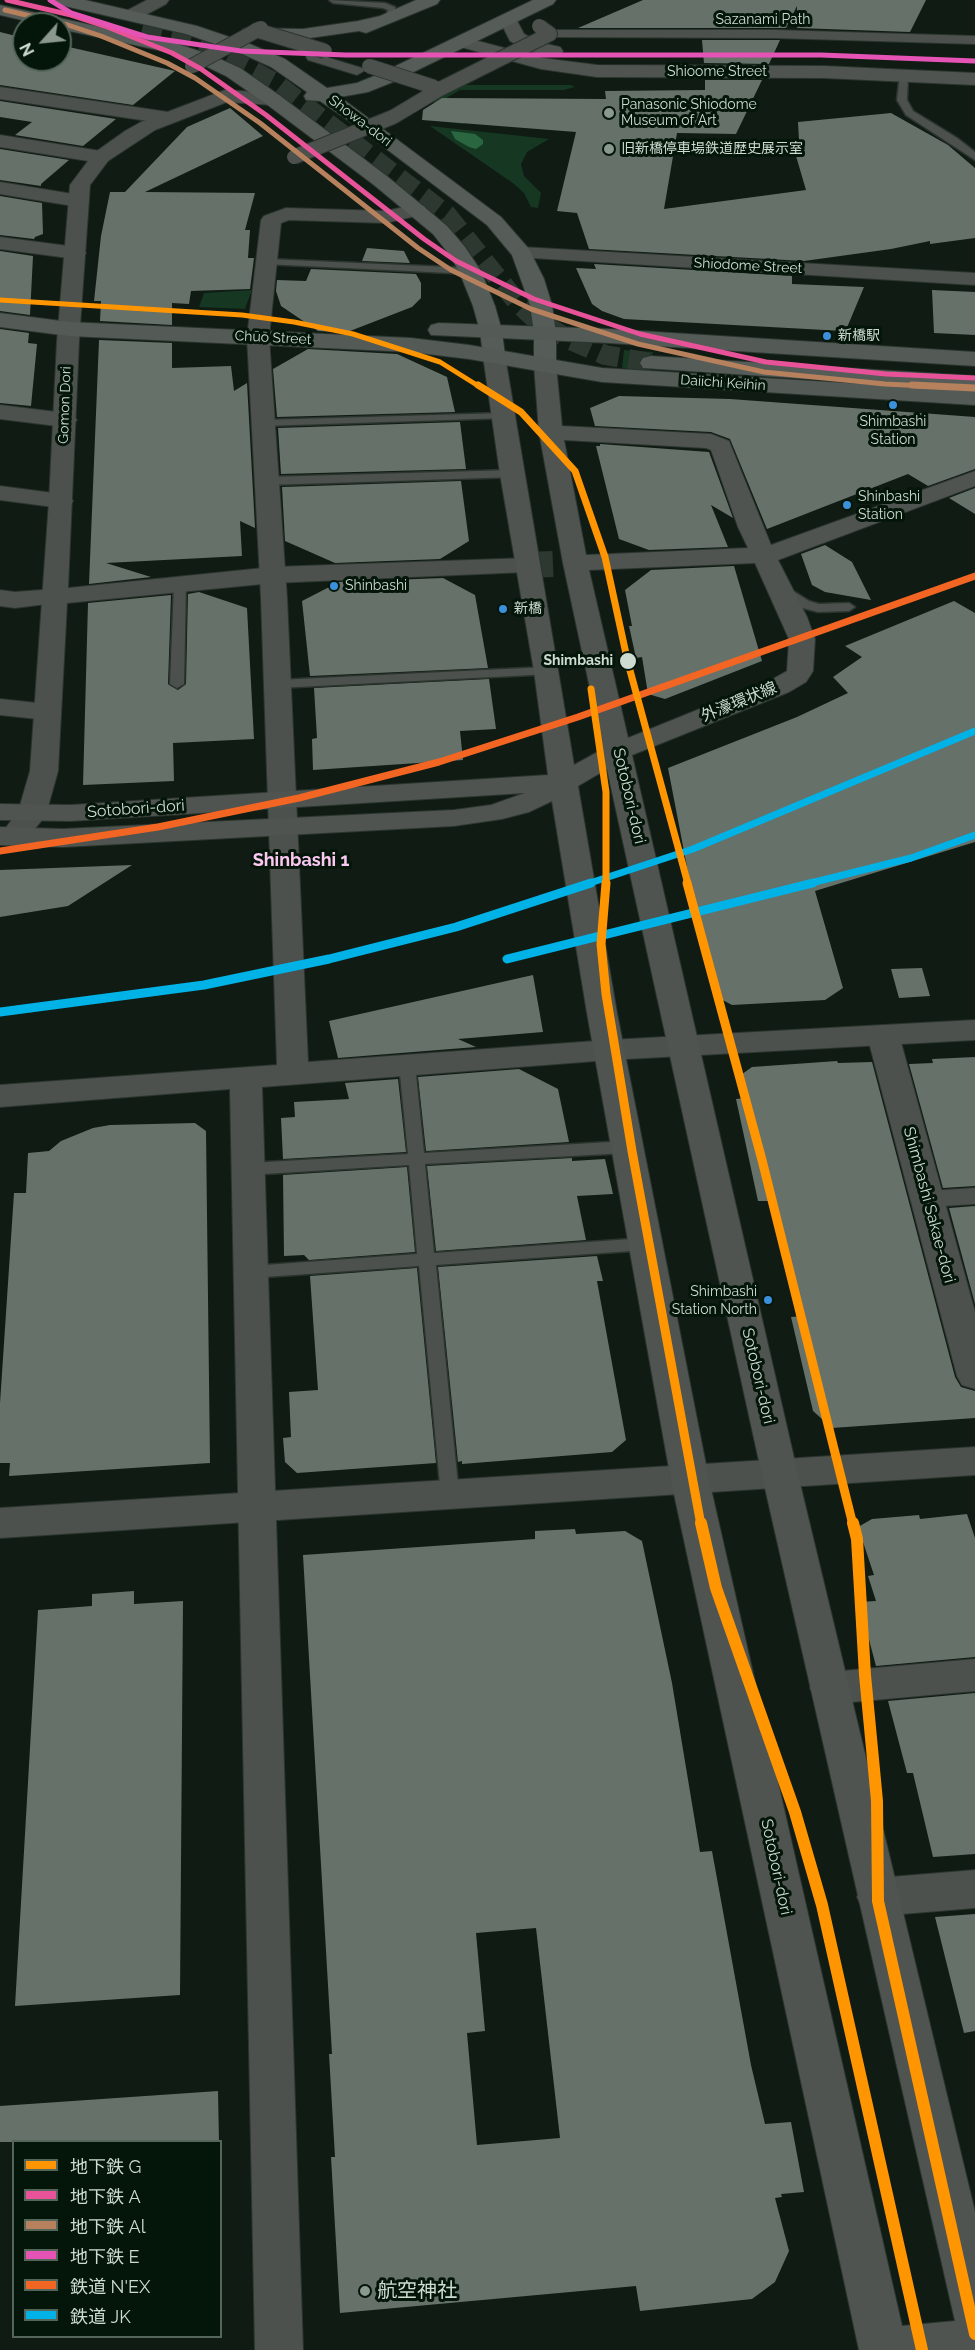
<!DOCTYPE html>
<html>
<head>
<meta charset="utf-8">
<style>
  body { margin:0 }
  #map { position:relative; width:975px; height:2350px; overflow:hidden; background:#0f1b13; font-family:Raleway,"Noto Sans JP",sans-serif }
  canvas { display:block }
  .legend { position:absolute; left:12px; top:2140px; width:210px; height:198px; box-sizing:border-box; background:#031609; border:2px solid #546559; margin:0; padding:8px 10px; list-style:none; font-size:18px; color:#cedbd1 }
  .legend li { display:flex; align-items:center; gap:12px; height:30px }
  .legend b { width:30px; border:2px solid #546559 }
  .north { position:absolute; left:12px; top:12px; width:60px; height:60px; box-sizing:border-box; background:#031609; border:2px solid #546559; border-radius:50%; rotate:243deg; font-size:16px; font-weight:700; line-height:24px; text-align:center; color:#cedbd1 }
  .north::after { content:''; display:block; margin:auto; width:21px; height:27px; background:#8b988e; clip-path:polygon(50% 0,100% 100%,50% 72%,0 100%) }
</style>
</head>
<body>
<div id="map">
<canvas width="975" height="2350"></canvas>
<ul class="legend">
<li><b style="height:8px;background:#ff9500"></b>地下鉄 G</li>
<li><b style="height:8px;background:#e85298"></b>地下鉄 A</li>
<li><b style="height:8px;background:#b6815c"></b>地下鉄 Al</li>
<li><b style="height:8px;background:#e553b5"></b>地下鉄 E</li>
<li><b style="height:8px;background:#f26522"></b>鉄道 N'EX</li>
<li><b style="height:8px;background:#00b2e5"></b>鉄道 JK</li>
</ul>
<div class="north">N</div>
</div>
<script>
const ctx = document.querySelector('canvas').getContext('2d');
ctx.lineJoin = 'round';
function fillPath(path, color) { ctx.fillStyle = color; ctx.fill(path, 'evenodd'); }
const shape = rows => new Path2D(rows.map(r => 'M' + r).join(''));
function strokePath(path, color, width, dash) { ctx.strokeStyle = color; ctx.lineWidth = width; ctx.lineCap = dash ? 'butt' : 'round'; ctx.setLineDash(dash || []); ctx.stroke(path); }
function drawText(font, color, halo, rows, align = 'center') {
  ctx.font = font + ' Raleway,"Noto Sans JP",sans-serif'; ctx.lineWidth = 6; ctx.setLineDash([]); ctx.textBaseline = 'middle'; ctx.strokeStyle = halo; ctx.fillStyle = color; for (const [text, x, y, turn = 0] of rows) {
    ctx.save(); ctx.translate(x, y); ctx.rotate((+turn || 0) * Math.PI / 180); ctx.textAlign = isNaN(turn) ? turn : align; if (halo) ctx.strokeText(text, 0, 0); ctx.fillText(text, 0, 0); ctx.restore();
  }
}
const green = shape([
  [463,85,571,85,575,87,564,90,460,90,443,100,466,108,464,124,430,120,436,95],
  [430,126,549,139,527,152,521,164,524,176,541,193,538,208,531,207,524,193,514,184],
  [252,290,245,309,199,307,204,293],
  [624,350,653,352,650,371,622,368]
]);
const water = shape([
  [451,131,475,134,483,140,483,144,476,149,469,147,455,139]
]);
const building = shape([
  [643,0,926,0,910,32,797,28,797,6,786,28,578,28],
  [0,32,24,38,24,60,60,60,60,45,175,71,133,105,0,85],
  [702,40,780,40,769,64,704,63],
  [705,80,762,80,736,134,677,133,664,209,806,190,796,156,799,140,798,122,891,113,948,145,975,168,975,238,930,244,930,241,891,249,804,261,589,249,577,213,557,211,576,132,422,120,423,110,442,98,606,99,605,91,705,90],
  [0,101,116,119,83,146,15,135,32,122,0,117],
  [230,108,263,136,145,192,255,193,245,230,250,230,248,258,254,258,250,289,191,291,189,304,172,303,172,325,100,321,101,301,94,301,101,236,110,192,125,192,187,127],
  [0,149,69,160,41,184,41,186,0,180],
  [0,196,42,203,43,234,35,237,34,239,0,235],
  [367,248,404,251,410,263,362,261],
  [0,251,33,256,30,315,0,311],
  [594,264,792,276,792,284,864,287,846,330,843,331,624,319,602,311,592,304,576,268,596,269],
  [311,269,416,274,421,283,421,298,412,307,350,331,354,333,318,331,281,306,276,291,277,280,306,281],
  [932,290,975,292,975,335,934,333],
  [0,329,29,333,28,343,37,344,31,406,0,403],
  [99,340,172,343,172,368,231,366,234,391,247,383,255,528,240,521,242,556,106,563,151,577,89,584],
  [308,349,397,354,447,377,455,412,277,417,273,369],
  [619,396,730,399,975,417,975,469,928,486,908,474,767,529,730,439,711,432,595,426,590,408],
  [460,422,466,469,281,474,278,428],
  [600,444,709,452,733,518,711,505,728,547,649,550,619,539,596,446,600,446],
  [461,481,469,541,440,559,335,563,285,541,282,487],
  [975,488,975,514,949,498],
  [825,545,852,562,871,600,825,592,812,585,801,554],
  [734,566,762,661,665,699,648,694,642,657,636,658,629,626,632,626,625,590,651,570],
  [443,578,475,595,488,668,310,676,302,601,339,582],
  [199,592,247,608,254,739,173,743,174,781,83,785,88,603,171,595,168,684,178,690,186,684,188,594],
  [954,601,975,613,975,842,815,891,843,988,825,1000,732,1005,717,997,697,919,668,768,797,717,848,693,833,677,862,657,845,646],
  [489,679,496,729,460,731,463,760,313,770,312,739,317,738,314,688],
  [132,865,68,906,0,917,0,870],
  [922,968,930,996,899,998,891,969],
  [533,975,543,1032,458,1039,476,1047,338,1058,329,1021],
  [975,1057,975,1186,943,1188,909,1064,933,1063,932,1059],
  [837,1061,838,1063,872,1062,955,1377,961,1387,975,1391,975,1418,832,1428,813,1411,791,1317,803,1316,775,1201,758,1201,736,1099,745,1098,738,1077,752,1067],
  [519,1069,558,1089,569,1142,426,1151,418,1077],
  [398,1079,406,1152,283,1159,281,1118,295,1117,294,1102,349,1099,345,1083],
  [195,1123,206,1131,210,1463,9,1476,10,1463,0,1463,0,1403,14,1193,26,1193,28,1153,49,1151,61,1141,93,1128,110,1125],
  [572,1158,572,1161,605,1159,613,1194,577,1196,586,1240,436,1251,427,1166],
  [407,1167,415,1252,309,1260,304,1255,284,1256,283,1175],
  [975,1206,975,1304,949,1208],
  [597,1256,603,1281,597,1281,626,1440,612,1452,462,1464,462,1461,458,1462,438,1267],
  [417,1268,436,1463,297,1473,285,1462,283,1438,291,1437,289,1392,318,1390,310,1276],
  [967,1514,975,1538,975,1657,876,1666,859,1602,876,1601,868,1576,874,1575,858,1527,872,1519,919,1515,920,1519],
  [575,1529,576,1534,625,1531,642,1541,672,1683,700,1852,712,1851,751,2065,765,2124,791,2122,804,2192,781,2194,782,2197,775,2198,789,2251,775,2282,752,2299,640,2311,636,2286,340,2313,331,2157,335,2157,329,2054,332,2054,303,1555,535,1539,535,1531],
  [536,1928,560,2138,477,2145,467,2033,485,2031,476,1933],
  [134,1591,134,1604,183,1601,180,1995,15,2006,38,1610,92,1606,92,1594],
  [975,1693,975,1854,933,1857,913,1773,907,1773,888,1701],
  [975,1914,975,2031,964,2033,935,1917],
  [218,2091,219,2142,0,2142,0,2106]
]);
const secondaryTunnel = shape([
  [527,565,575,563]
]);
const primaryTunnel = shape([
  [141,33,223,55,275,83,447,215,517,302,534,318,566,338,605,355,651,363]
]);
const service = shape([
  [329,0,385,3,395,7,396,14,388,22,384,19,388,10,383,8,333,3,329,0],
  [900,73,908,75,907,100,913,111,957,138,975,152,975,160,906,115,897,100,900,73],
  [268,259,470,268,475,271,470,274,264,264,264,260,268,259],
  [503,413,507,414,507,418,263,426,257,423,263,420,503,413],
  [512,470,518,474,516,477,267,485,261,481,267,477,512,470],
  [180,579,186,583,184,684,177,688,170,684,174,583,180,579],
  [782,584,809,601,819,604,849,603,855,607,849,611,818,612,799,607,778,591,776,588,782,584],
  [547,667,552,668,554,671,552,674,278,688,271,684,278,680,547,667],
  [407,1060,415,1065,424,1153,627,1141,633,1143,635,1147,633,1151,627,1153,425,1164,434,1253,645,1238,651,1240,653,1244,651,1248,645,1250,436,1265,459,1495,457,1500,450,1502,443,1500,441,1495,419,1266,251,1278,245,1276,242,1272,245,1268,251,1266,417,1254,409,1165,248,1175,242,1173,240,1169,242,1165,248,1163,408,1154,399,1065,407,1060]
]);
const pedestrian = shape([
  [550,30,775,30,975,36,975,44,775,38,545,37,543,34,545,31,550,30],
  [313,53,362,68,364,71,357,75,308,60,306,57,308,54,313,53],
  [975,1188,975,1204,927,1207,918,1205,915,1199,918,1193,927,1191,975,1188]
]);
const minor = shape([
  [0,87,168,112,175,114,178,118,175,122,168,124,0,99,0,87],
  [0,135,101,151,108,153,111,157,108,161,101,163,0,147,0,135],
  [0,182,79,195,86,197,89,201,86,205,79,207,0,194,0,182],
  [417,204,424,206,427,210,424,214,386,223,289,220,281,223,269,337,287,598,308,1062,609,1040,620,1043,625,1050,620,1057,609,1060,262,1087,303,2350,255,2350,230,1089,0,1107,0,1085,277,1065,261,598,247,337,261,220,264,216,286,208,386,211,417,204],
  [0,237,76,247,83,249,86,253,83,257,76,259,0,249,0,237],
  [522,247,975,273,975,285,515,257,512,253,515,249,522,247],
  [0,405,65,413,73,415,77,420,73,425,65,427,0,419,0,405],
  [0,486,61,494,70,496,73,501,70,506,61,508,0,500,0,486],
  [54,589,63,592,67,597,63,602,15,608,0,606,0,590,15,592,54,589],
  [0,699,47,704,57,706,60,712,57,718,47,720,0,715,0,699],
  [883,1025,894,1028,899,1035,975,1312,975,1389,962,1385,957,1376,867,1035,872,1028,883,1025],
  [975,1659,975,1691,830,1704,816,1700,810,1688,816,1676,830,1672,975,1659],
  [975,1870,975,1908,878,1916,863,1910,857,1897,863,1884,878,1878,975,1870]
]);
const tertiary = shape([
  [147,0,169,0,166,4,138,19,126,19,123,15,126,11,147,0],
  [225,90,272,93,279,95,281,99,279,103,272,105,227,102,155,130,108,161,90,185,79,341,68,588,273,567,527,558,536,560,539,565,536,570,527,572,273,583,67,603,58,771,46,814,42,820,23,843,13,846,3,843,0,835,18,812,30,771,49,501,57,341,70,185,94,153,125,131,141,122,225,90],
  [975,1020,975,1040,609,1060,598,1057,593,1050,598,1043,609,1040,975,1020],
  [975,1447,975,1475,0,1538,0,1508,975,1447]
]);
const secondary = shape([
  [508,14,514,15,524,34,542,43,560,47,563,51,560,55,554,56,531,52,510,41,499,19,502,15,508,14],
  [463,37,542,58,597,65,824,66,975,73,975,85,824,78,597,77,541,69,457,46,454,42,457,38,463,37],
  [494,349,502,351,505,356,574,765,603,749,563,563,539,432,534,365,537,360,545,358,553,360,556,365,562,426,711,434,729,441,771,545,975,471,975,486,778,560,807,617,815,639,813,671,806,682,789,692,632,755,798,1475,975,2212,975,2350,859,2350,671,1480,587,1013,552,801,529,812,502,819,454,826,63,847,0,845,0,827,63,829,454,810,491,805,525,793,71,821,0,820,0,804,71,805,548,775,534,671,500,474,483,356,486,351,494,349],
  [564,440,706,448,711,450,738,527,748,548,586,555,564,440],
  [755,563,789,639,787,671,771,680,628,738,589,570,755,563],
  [607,769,762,1475,955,2321,902,2326,709,1480,617,1013,578,786,607,769]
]);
const primary = shape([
  [53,0,85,0,197,26,250,44,285,59,327,88,357,83,379,74,533,0,556,0,553,4,393,82,368,92,340,97,501,217,529,249,544,279,552,305,556,333,556,365,553,370,545,372,537,370,534,365,534,333,530,305,512,255,487,225,352,123,320,101,306,100,304,96,307,92,271,67,238,52,186,34,56,4,53,0],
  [416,0,440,0,437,4,366,33,359,31,303,39,249,38,243,37,240,33,243,29,249,28,303,29,358,21,380,16,416,0],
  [0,5,178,44,211,55,240,68,279,95,388,177,447,226,465,247,481,271,495,306,502,331,505,356,502,361,494,363,486,361,483,356,480,331,473,306,459,271,449,254,433,234,374,185,265,103,226,76,199,63,167,52,60,29,60,24,39,24,0,15,0,5],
  [651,356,975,376,975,390,643,368,640,363,643,358,651,356]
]);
const trunk = shape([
  [0,313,69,322,411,338,469,345,602,368,975,391,975,405,602,382,469,359,411,352,69,336,0,327,0,313],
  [439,323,609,329,975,352,975,366,609,343,431,335,428,330,431,325,439,323]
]);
const pedestrianBridge = shape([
  [256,30,325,51],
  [192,66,261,28],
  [369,66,434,87],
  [294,157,393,117,440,89,550,34,539,26]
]);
const rail1 = shape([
  [0,851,158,827,299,798,439,762,578,717,975,576]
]);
const rail2Far1 = shape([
  [587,884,693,849,975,731],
  [807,884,911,858,975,835]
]);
const rail2 = shape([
  [507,959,813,883],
  [0,1012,204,985,329,959,456,927,591,883]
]);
const metro1Far3 = shape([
  [0,300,242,315,294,322,353,334,440,362,480,387]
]);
const metro1Far2 = shape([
  [478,385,521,412,575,471,605,557,628,663,688,884],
  [591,689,606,792,606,884]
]);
const metro1Far1 = shape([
  [606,883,601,944,606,994,632,1151,701,1525],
  [687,883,762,1160,853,1525]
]);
const metro1 = shape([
  [701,1523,716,1588,795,1812,822,1905,922,2350],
  [853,1523,857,1539,865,1675,877,1801,878,1901,975,2334]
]);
const metro2 = shape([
  [7,0,71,15,105,26,172,53,201,69,266,115,424,239,456,261,534,299,640,334,766,362,886,374,975,378]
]);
const metro3Far1 = shape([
  [5,10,68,25,101,36,167,63,195,78,260,123,418,248,451,270,531,309,638,344,764,372,885,384,946,387]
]);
const metro3 = shape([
  [912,385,975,388]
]);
const metro4 = shape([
  [50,0,71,13,147,37,241,51,346,55,821,55,975,61]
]);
const markers = [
  [609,113,6,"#8b988e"],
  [609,149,6,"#8b988e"],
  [827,336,5,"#3a90db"],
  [893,405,5,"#3a90db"],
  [847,505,5,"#3a90db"],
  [334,586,5,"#3a90db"],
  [503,609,5,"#3a90db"],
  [628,661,9,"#cedbd1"],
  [768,1300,5,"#3a90db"],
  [365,2291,6,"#8b988e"]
];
const farStreetnames = [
  ["Sazanami Path",763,20],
  ["Shioome Street",717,72],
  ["Showa-dori",360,121,37],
  ["Shiodome Street",748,266,3],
  ["Chūō Street",273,338,3],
  ["Daiichi Keihin",723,383,4],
  ["Gomon Dori",65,405,-88]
];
const farPoinames = [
  ["Panasonic Shiodome",621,105],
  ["Museum of Art",621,121],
  ["旧新橋停車場鉄道歴史展示室",621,149]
];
const busNames = [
  ["新橋駅",838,336],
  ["Shimbashi",893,422,"center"],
  ["Station",893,440,"center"],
  ["Shinbashi",858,497],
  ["Station",858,515],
  ["Shinbashi",345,586],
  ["新橋",514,609],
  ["Shimbashi",757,1292,"right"],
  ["Station North",757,1310,"right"]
];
const farStopnames = [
  ["Shimbashi",613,661]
];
const streetNames = [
  ["外濠環状線",739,702,-22],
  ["Sotobori-dori",629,796,77],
  ["Sotobori-dori",136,809,-4],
  ["Shimbashi Sakae-dori",929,1205,75],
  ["Sotobori-dori",758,1376,77],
  ["Sotobori-dori",776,1867,78]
];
const neighbourhoodNames = [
  ["Shinbashi 1",301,861]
];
const nearPoinames = [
  ["航空神社",377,2291]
];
fillPath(green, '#163722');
fillPath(water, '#2a6741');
fillPath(building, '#66716a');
strokePath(secondaryTunnel, '#2c3830', 26, [26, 13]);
strokePath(primaryTunnel, '#2c3830', 20, [20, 10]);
strokePath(service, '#2b352e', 3);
strokePath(pedestrian, '#2b352e', 2);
strokePath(minor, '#2b352e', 2);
strokePath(tertiary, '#2b352e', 2);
strokePath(secondary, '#2b352e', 2);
strokePath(primary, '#2b352e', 2);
strokePath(trunk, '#2b352e', 2);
fillPath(service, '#4c514d');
fillPath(pedestrian, '#4c514d');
fillPath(minor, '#4c514d');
fillPath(tertiary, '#4c514d');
fillPath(secondary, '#4f5450');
fillPath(primary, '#565c58');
fillPath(trunk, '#545a56');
strokePath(pedestrianBridge, '#2b352e', 16, []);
strokePath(pedestrianBridge, '#4c514d', 14);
strokePath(rail1, '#f26522', 7);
strokePath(rail2Far1, '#00b2e5', 7);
strokePath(rail2, '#00b2e5', 9);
strokePath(metro1Far3, '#ff9500', 5);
strokePath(metro1Far2, '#ff9500', 7);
strokePath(metro1Far1, '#ff9500', 9);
strokePath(metro1, '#ff9500', 12);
strokePath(metro2, '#e85298', 5);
strokePath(metro3Far1, '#b6815c', 5);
strokePath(metro3, '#b6815c', 7);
strokePath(metro4, '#e553b5', 5);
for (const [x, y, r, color] of markers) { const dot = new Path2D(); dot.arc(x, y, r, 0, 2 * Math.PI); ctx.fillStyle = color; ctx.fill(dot); strokePath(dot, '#031609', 2); }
drawText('14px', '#cedbd1', '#031609', farStreetnames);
drawText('14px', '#cedbd1', '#031609', farPoinames, 'left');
drawText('14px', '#cedbd1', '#031609', busNames, 'left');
drawText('bold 14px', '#cedbd1', '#031609', farStopnames, 'right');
drawText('16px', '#cedbd1', '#031609', streetNames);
drawText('bold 18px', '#fcc7f1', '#031609', neighbourhoodNames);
drawText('20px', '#cedbd1', '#031609', nearPoinames, 'left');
</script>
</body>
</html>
